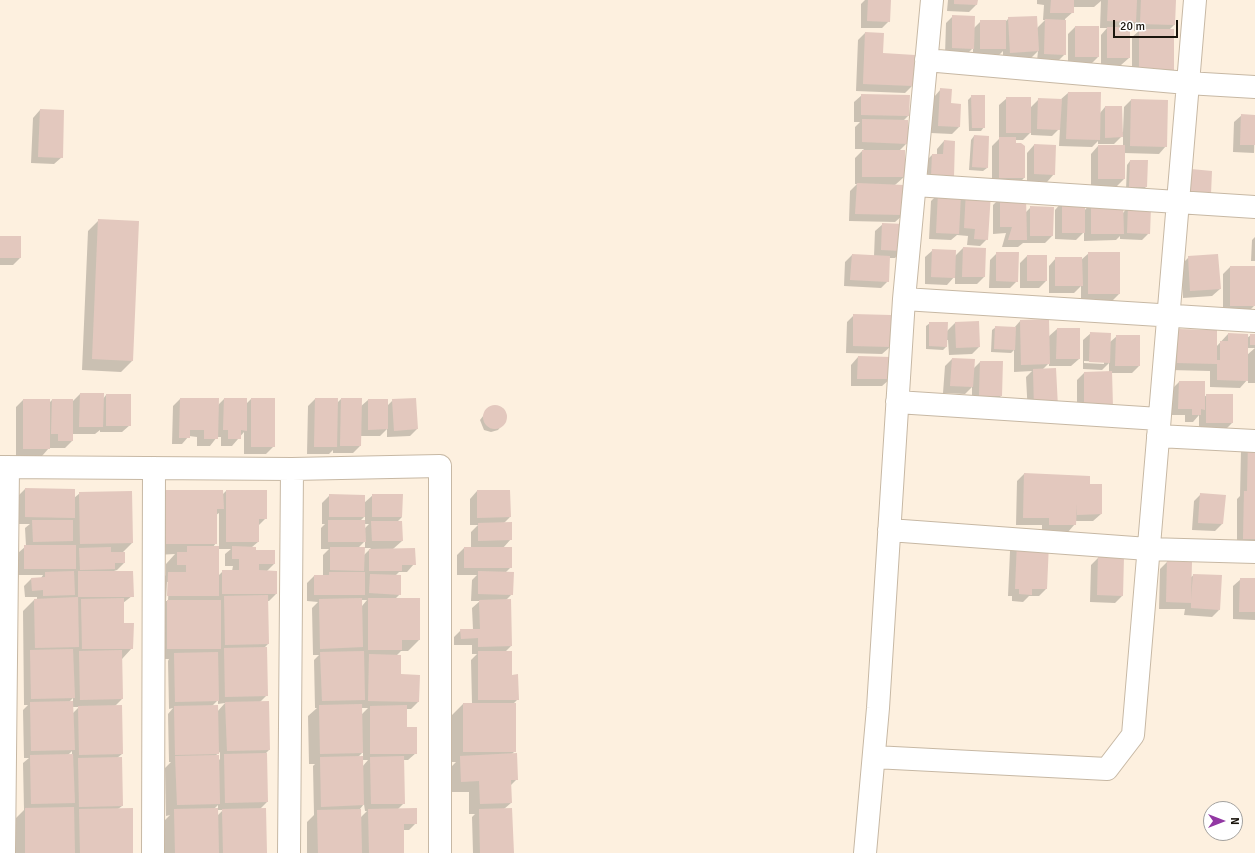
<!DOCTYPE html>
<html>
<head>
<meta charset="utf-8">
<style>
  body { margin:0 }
  #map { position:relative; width:1255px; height:853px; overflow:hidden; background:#fdf0df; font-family:Signika,sans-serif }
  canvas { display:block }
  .north { position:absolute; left:1203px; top:801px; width:40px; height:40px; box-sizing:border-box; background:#fff; border:1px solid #a3a19e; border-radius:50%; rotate:90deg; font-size:11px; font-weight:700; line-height:16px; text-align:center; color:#1a150d }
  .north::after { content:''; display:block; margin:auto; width:14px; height:18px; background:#9238a3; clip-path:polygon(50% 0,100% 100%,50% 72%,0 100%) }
  .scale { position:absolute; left:1113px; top:20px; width:65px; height:18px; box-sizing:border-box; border:2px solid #1a150d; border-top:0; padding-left:5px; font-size:12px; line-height:14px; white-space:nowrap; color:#1a150d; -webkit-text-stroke:3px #fff; paint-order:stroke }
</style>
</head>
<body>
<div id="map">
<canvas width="1255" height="853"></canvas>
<div class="north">N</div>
<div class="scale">20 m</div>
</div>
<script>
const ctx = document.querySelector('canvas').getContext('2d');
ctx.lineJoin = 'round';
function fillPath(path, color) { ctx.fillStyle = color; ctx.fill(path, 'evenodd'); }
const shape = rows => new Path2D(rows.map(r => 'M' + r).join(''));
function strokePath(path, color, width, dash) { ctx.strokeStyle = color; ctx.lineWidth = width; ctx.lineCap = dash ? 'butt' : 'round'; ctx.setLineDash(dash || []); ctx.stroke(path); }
const shadow = shape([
  [865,0,890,0,889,21,882,28,861,28,861,4],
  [948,0,977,0,976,5,969,12,947,11],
  [1037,0,1175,0,1174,25,1169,30,1173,69,1165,77,1132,76,1132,37,1139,31,1134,31,1134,23,1129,28,1129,58,1121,65,1101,65,1101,35,1107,28,1100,28,1101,1,1094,7,1073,7,1073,12,1065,19,1065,54,1058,61,1037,61,1038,51,1031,58,1003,59,1003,51,998,56,973,56,973,48,966,55,945,55,946,23,953,16,974,28,981,21,1006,21,1009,18,1036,29,1045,20,1043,20,1044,5,1037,4],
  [1075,27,1098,57,1091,64,1068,64,1068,34],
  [865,33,882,54,912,86,905,93,856,91,858,40],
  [941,89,950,104,959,127,952,134,931,133,934,97],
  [1068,93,1100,113,1105,107,1122,132,1123,132,1124,107,1131,100,1166,146,1159,154,1124,153,1124,179,1117,186,1091,186,1091,154,1098,146,1123,146,1123,135,1114,144,1098,144,1098,141,1092,147,1059,146,1060,128,1052,136,1031,135,1031,132,1023,140,1015,140,1024,178,1017,185,992,185,992,146,999,139,999,105,1007,98,1030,108,1039,99,1060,100],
  [862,95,908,116,903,121,907,143,899,151,904,177,895,185,903,215,895,222,849,221,850,191,857,184,855,184,855,158,864,149,855,149,855,127,860,122,854,122,854,102],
  [972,96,984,127,981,131,969,131,968,100],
  [40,110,63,111,62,157,54,164,31,163,33,118],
  [1242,115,1255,116,1254,153,1233,152,1234,122],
  [974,136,987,168,983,171,969,170,971,140],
  [944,141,953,177,924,183,925,162,932,155,937,155,937,149],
  [1034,145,1054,174,1047,182,1027,181,1027,153],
  [1130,161,1146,187,1143,190,1126,190,1127,165],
  [967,192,987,239,980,246,967,245,968,236,957,235,951,240,929,239,931,201,938,194],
  [1000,198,1025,213,1031,207,1052,236,1045,243,1023,243,1018,247,1002,247,1006,233,993,234,993,205],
  [1062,202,1084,211,1091,203,1123,213,1128,207,1149,233,1142,240,1120,239,1120,236,1116,240,1084,241,1084,232,1076,240,1055,239,1055,210],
  [99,220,132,361,121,372,82,370,88,231],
  [883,224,902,251,895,258,889,258,888,281,881,288,844,286,845,262,852,255,874,256,875,231],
  [0,237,20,258,13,265,0,265],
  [1255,237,1255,261,1251,261,1252,240],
  [963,248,985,249,984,277,977,284,955,284,955,276,947,285,925,284,925,257,933,250,955,256],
  [997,253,1017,281,1010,288,989,288,990,260],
  [1089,253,1119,294,1112,301,1081,301,1081,286,1074,293,1049,293,1049,266,1056,258,1081,260],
  [1027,256,1046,256,1046,281,1039,288,1020,288,1020,263],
  [1189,257,1220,289,1212,296,1183,298,1181,265],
  [1230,267,1255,279,1255,305,1247,313,1223,313,1223,274],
  [854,315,890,347,882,354,846,353,847,322],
  [1021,320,1048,337,1057,329,1079,359,1071,366,1049,366,1049,363,1043,369,1055,369,1028,415,1026,377,1032,371,1014,372,1014,350,1011,353,991,352,992,330,996,327,1014,328],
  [978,322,979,347,972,354,949,355,948,340,947,340,946,347,943,350,926,349,926,326,930,323,947,331,955,323],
  [1178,330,1216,347,1228,334,1247,334,1247,338,1251,335,1255,335,1255,383,1248,383,1248,379,1240,388,1210,387,1210,371,1170,370],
  [1247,348,1255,348,1247,355],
  [1091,333,1110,342,1117,336,1139,336,1139,366,1132,373,1111,373,1077,414,1077,380,1084,373,1109,372,1109,363,1102,370,1083,369,1083,340],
  [1084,361,1104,362,1104,364,1084,363],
  [858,357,890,379,882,386,851,386,851,365],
  [952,359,974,368,980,362,1002,362,1001,396,994,403,972,403,972,387,965,394,943,393,945,366],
  [1179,382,1204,397,1207,395,1232,423,1225,430,1199,430,1199,415,1193,422,1185,422,1185,415,1172,415,1172,389],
  [80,394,103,399,106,395,130,425,122,432,100,432,100,430,95,434,72,434,72,441,65,448,49,448,42,456,16,456,16,407,23,400,49,400,49,403,52,400,72,402],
  [180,399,218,405,224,399,246,399,246,404,251,399,274,446,266,454,244,454,244,432,232,446,221,446,221,437,217,437,210,446,197,446,197,437,189,436,182,444,172,444,173,406],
  [315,399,337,403,341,399,360,407,368,400,387,406,393,400,417,429,410,436,387,437,387,429,380,436,360,436,360,446,353,453,333,453,333,450,329,454,307,454,308,406],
  [497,406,504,409,506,420,498,430,491,432,484,430,480,420,490,407],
  [1255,443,1255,546,1237,546,1237,499,1240,496,1241,450],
  [1024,474,1090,485,1101,514,1093,521,1075,521,1075,524,1068,532,1042,532,1042,525,1016,525,1017,481],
  [25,489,74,498,80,493,132,543,122,553,124,563,117,570,111,572,132,596,123,603,123,624,132,648,122,659,122,699,115,706,122,754,117,758,122,806,118,809,132,853,15,853,15,819,24,810,23,763,29,758,24,758,23,710,28,705,24,705,23,611,34,600,37,600,37,597,25,597,24,586,31,579,41,578,43,575,18,575,18,553,26,546,25,528,30,524,18,524,18,496],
  [73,698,73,702,69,702],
  [73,707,79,707,73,713],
  [72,751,72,755,68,755],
  [166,491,222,495,226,491,266,518,258,526,258,542,252,547,255,551,274,564,266,572,276,594,269,601,267,601,268,644,264,648,267,695,260,702,269,750,266,753,267,802,260,809,266,853,165,853,164,821,170,815,166,816,165,768,171,762,169,762,168,714,173,708,169,709,168,661,169,659,157,659,157,584,166,575,166,564,175,554,156,555,155,502],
  [219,513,219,547,213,547,216,543,216,515],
  [218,549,231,549,225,554,225,566,233,566,232,571,223,571,218,576],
  [167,582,169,582,168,601,166,601],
  [218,700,218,704,225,703,217,712,212,706],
  [220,752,220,759,218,761,215,756],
  [218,805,218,809,214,809],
  [217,810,223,810,217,816],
  [477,491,509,491,510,517,503,524,511,539,503,548,511,567,505,573,512,594,506,600,511,646,505,652,518,699,513,704,515,751,512,754,517,779,510,786,511,803,504,809,513,853,473,853,472,817,475,814,469,814,469,792,451,792,450,768,456,762,452,762,452,715,463,704,472,704,471,660,477,654,472,654,472,645,454,645,454,637,461,630,473,630,472,608,480,601,471,601,472,580,477,575,457,575,457,555,464,548,471,548,471,532,478,525,470,525,470,499],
  [1201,494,1225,496,1222,524,1215,531,1192,530,1194,501],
  [330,495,364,503,373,495,402,495,402,517,397,522,402,541,393,549,414,564,407,572,399,572,395,576,400,594,395,599,419,640,408,651,401,651,396,656,400,675,418,702,411,709,406,709,406,728,416,753,408,760,403,760,404,803,398,809,416,823,409,830,403,830,403,853,307,853,307,822,314,815,313,766,315,764,309,764,308,716,317,708,315,708,314,660,319,655,313,655,312,608,318,602,307,601,307,583,314,576,323,576,323,555,329,549,321,549,321,528,325,524,322,524,322,503],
  [365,516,365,521,360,521],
  [364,524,369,524,364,529],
  [365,541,365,548,371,548,364,555,358,548],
  [361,600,367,600,362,606],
  [361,708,368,708,361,715],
  [363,752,363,757,357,758],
  [362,760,368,760,362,767],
  [364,804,365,811,367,811,360,818,360,809],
  [1017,543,1046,589,1039,596,1029,596,1023,602,1012,601,1012,596,1008,596,1010,551],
  [1098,558,1122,596,1115,603,1090,602,1091,565],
  [1167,562,1191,577,1194,575,1219,610,1212,617,1184,615,1185,609,1159,609,1160,569],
  [1241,579,1255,580,1255,620,1233,619,1233,586]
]);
const building = shape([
  [868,0,891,0,890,22,867,21],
  [954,0,978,0,977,5,954,4],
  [1051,0,1074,0,1074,13,1050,13],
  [1108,0,1137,0,1136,22,1107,21],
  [1141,0,1176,0,1175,25,1140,24],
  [952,15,975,16,974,49,952,48],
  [1037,16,1039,51,1010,53,1008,17],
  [1045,19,1066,20,1066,55,1044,54],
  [980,20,1006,20,1006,49,980,49],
  [1075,26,1099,26,1099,57,1075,57],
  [1107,27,1130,27,1130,58,1107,58],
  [1139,29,1174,29,1174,70,1139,69],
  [865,32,884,33,883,53,915,55,913,86,863,84],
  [940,88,952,89,951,103,961,104,960,127,938,126],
  [1068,92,1101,92,1100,140,1066,139],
  [861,94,910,95,909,116,861,115],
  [971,95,985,95,985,128,972,128],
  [1006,97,1031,97,1031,133,1006,133],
  [1038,98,1062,99,1060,130,1037,129],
  [1131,99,1168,100,1167,147,1130,146],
  [1105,106,1122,106,1123,137,1105,138],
  [40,109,64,110,63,158,38,157],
  [1241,114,1255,115,1255,145,1240,145],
  [862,119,908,120,908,144,862,142],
  [974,135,989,136,988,168,972,167],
  [999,137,1016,137,1016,143,1021,143,1025,146,1025,178,999,178],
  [944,140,955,141,954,177,931,177,932,154,943,154],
  [1034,144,1056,145,1055,175,1034,174],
  [1098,145,1125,145,1125,179,1098,179],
  [862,150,905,150,905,177,862,177],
  [1130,160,1148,160,1147,187,1129,187],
  [1191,169,1212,171,1211,194,1189,192],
  [857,183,904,185,904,215,855,214],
  [966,191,991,193,988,240,974,239,975,229,964,228],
  [938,193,961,194,959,234,936,233],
  [1000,197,1026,197,1027,240,1008,240,1012,227,1000,227],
  [1062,201,1085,202,1085,233,1062,233],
  [1091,202,1123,202,1124,234,1091,234],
  [1030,206,1054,207,1053,236,1030,236],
  [1128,206,1151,207,1150,234,1127,233],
  [98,219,139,221,133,361,92,359],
  [882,223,904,224,903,251,881,250],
  [0,236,21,236,21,258,0,258],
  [963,247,986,248,985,277,962,277],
  [932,249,956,250,955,278,931,277],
  [996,252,1019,252,1018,282,996,281],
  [1088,252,1120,252,1120,294,1088,294],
  [852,254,890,256,889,282,850,280],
  [1218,254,1221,289,1190,291,1188,256],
  [1027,255,1047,255,1047,281,1027,281],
  [1055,257,1082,257,1083,286,1055,286],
  [1230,266,1255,266,1255,306,1230,306],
  [853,314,891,315,891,347,853,346],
  [1049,319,1050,364,1021,365,1020,320],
  [979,321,980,347,956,348,955,322],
  [929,322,948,322,947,347,929,346],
  [995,326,1016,327,1015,350,994,349],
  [1057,328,1080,328,1080,359,1056,359],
  [1178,329,1217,330,1217,360,1220,360,1220,341,1228,341,1228,333,1248,334,1248,381,1217,380,1217,364,1177,363],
  [1090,332,1111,333,1110,363,1089,362],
  [1250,334,1255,334,1255,345,1250,345],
  [1116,335,1140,335,1140,366,1115,366],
  [858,356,891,357,891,379,857,379],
  [952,358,975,359,973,387,950,386],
  [980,361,1003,361,1002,396,979,396],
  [1056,368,1058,407,1034,408,1033,369],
  [1112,371,1113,407,1084,407,1084,372],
  [1179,381,1205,381,1205,410,1201,409,1201,415,1192,415,1192,409,1178,409],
  [80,393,104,393,103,427,79,427],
  [106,394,131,394,131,426,106,426],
  [1206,394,1233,394,1233,423,1206,423],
  [180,398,219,398,218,439,204,439,204,430,190,430,190,438,179,438],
  [224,398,247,398,247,431,241,430,241,439,228,439,228,430,223,430],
  [251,398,275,398,275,447,251,447],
  [315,398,338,398,337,447,314,447],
  [341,398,362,398,361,446,340,446],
  [416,398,418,429,394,431,392,399],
  [23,399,50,399,50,449,23,449],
  [52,399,73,399,73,441,58,441,58,434,51,434],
  [368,399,388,399,388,429,368,430],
  '483 417a12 12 0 1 1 24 0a12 12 0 1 1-24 0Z',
  [1248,441,1255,442,1255,539,1243,539,1244,491,1247,491],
  [1024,473,1090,476,1090,484,1102,484,1102,514,1077,515,1077,503,1076,525,1049,525,1049,518,1023,518],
  [25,488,75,489,75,518,25,517],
  [165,490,223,490,224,509,217,509,217,544,166,544],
  [226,490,267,490,267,519,259,519,259,542,226,542],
  [477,490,510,490,511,517,477,518],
  [132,491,133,543,80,544,79,492],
  [1200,493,1226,495,1223,524,1198,523],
  [329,494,365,495,365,517,329,517],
  [372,494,403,494,402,517,372,517],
  [32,520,73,520,73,541,33,542],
  [328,520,365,520,366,542,328,542],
  [371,521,402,521,403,541,372,541],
  [512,522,512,540,478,541,478,523],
  [1017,542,1049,543,1047,589,1032,589,1032,595,1019,594,1019,589,1015,589],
  [24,545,76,545,76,569,24,569],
  [187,546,219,546,219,596,167,596,168,572,186,572,186,565,177,565,177,552,187,552],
  [232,546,256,547,256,550,275,550,275,564,259,564,259,570,277,571,277,594,222,594,222,570,239,570,239,559,232,559],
  [111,547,111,552,125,552,125,563,115,563,115,569,80,570,79,548],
  [330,547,365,547,364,571,330,570],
  [464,547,512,547,512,568,464,568],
  [415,548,416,565,402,565,402,571,369,571,369,549],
  [1098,557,1124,557,1123,596,1097,595],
  [1167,561,1192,562,1191,600,1193,574,1222,575,1220,610,1191,608,1191,603,1166,602],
  [74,571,75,595,43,596,43,590,32,591,31,578,45,577,45,572],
  [78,571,133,571,134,597,78,597,79,647,35,648,34,599,78,597],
  [478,571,514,572,513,595,478,594],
  [329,572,365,572,365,595,314,595,314,575,329,575],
  [370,574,401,575,401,595,369,593],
  [1240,578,1255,578,1255,612,1239,612],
  [268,595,269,644,225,645,224,596],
  [124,598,124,623,134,623,133,649,82,649,81,599],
  [362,598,363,647,320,649,319,599],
  [368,598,420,598,420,640,402,640,402,650,368,650],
  [511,599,512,646,478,647,478,638,461,639,460,629,480,629,479,600],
  [167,600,221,600,221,649,167,649],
  [267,647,268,696,225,697,224,648],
  [73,649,75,698,31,699,30,650],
  [122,650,123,699,80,700,79,651],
  [364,651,365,700,322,701,320,652],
  [478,651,512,651,512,675,518,674,519,700,478,700],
  [218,652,219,701,175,702,174,653],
  [369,654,401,655,401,674,420,675,419,702,368,701],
  [73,701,75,750,31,751,30,702],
  [269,701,270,750,227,751,225,702],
  [463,703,516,703,516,752,463,752],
  [362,704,363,753,320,754,319,705],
  [122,705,123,754,79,755,78,706],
  [218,705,219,754,175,755,174,706],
  [407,705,407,727,417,727,417,754,370,754,370,706],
  [267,753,268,802,225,803,224,754],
  [517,753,518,780,511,780,512,803,480,804,479,781,461,782,460,756],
  [73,754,75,803,31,804,30,755],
  [219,755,220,804,177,805,175,756],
  [363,756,364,805,321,807,320,757],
  [404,756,405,804,371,804,370,757],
  [122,757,123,806,79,807,78,758],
  [74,807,75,853,25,853,25,808],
  [133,808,133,853,80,853,79,809],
  [218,808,219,853,175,853,174,809],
  [266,808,267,853,223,853,222,809],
  [417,808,417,824,404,824,404,853,369,853,368,809],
  [512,808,514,853,480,853,479,809],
  [361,809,362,853,318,853,317,810]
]);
const minor = shape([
  [926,60,1187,83,1255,87],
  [915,185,1255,207],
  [904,299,1255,321],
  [897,402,1159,419],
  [1158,436,1255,441],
  [0,467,292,469,440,466,440,853],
  [889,530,1148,549,1255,552],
  [874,757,1107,769,1133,735,1195,0],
  [4,853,8,467],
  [153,853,154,468],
  [289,853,292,469],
  [865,853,878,708,904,299,932,0]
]);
fillPath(shadow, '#0003');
fillPath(building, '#e3c8be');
strokePath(minor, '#c7b8a4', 24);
strokePath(minor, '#fff', 22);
</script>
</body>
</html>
